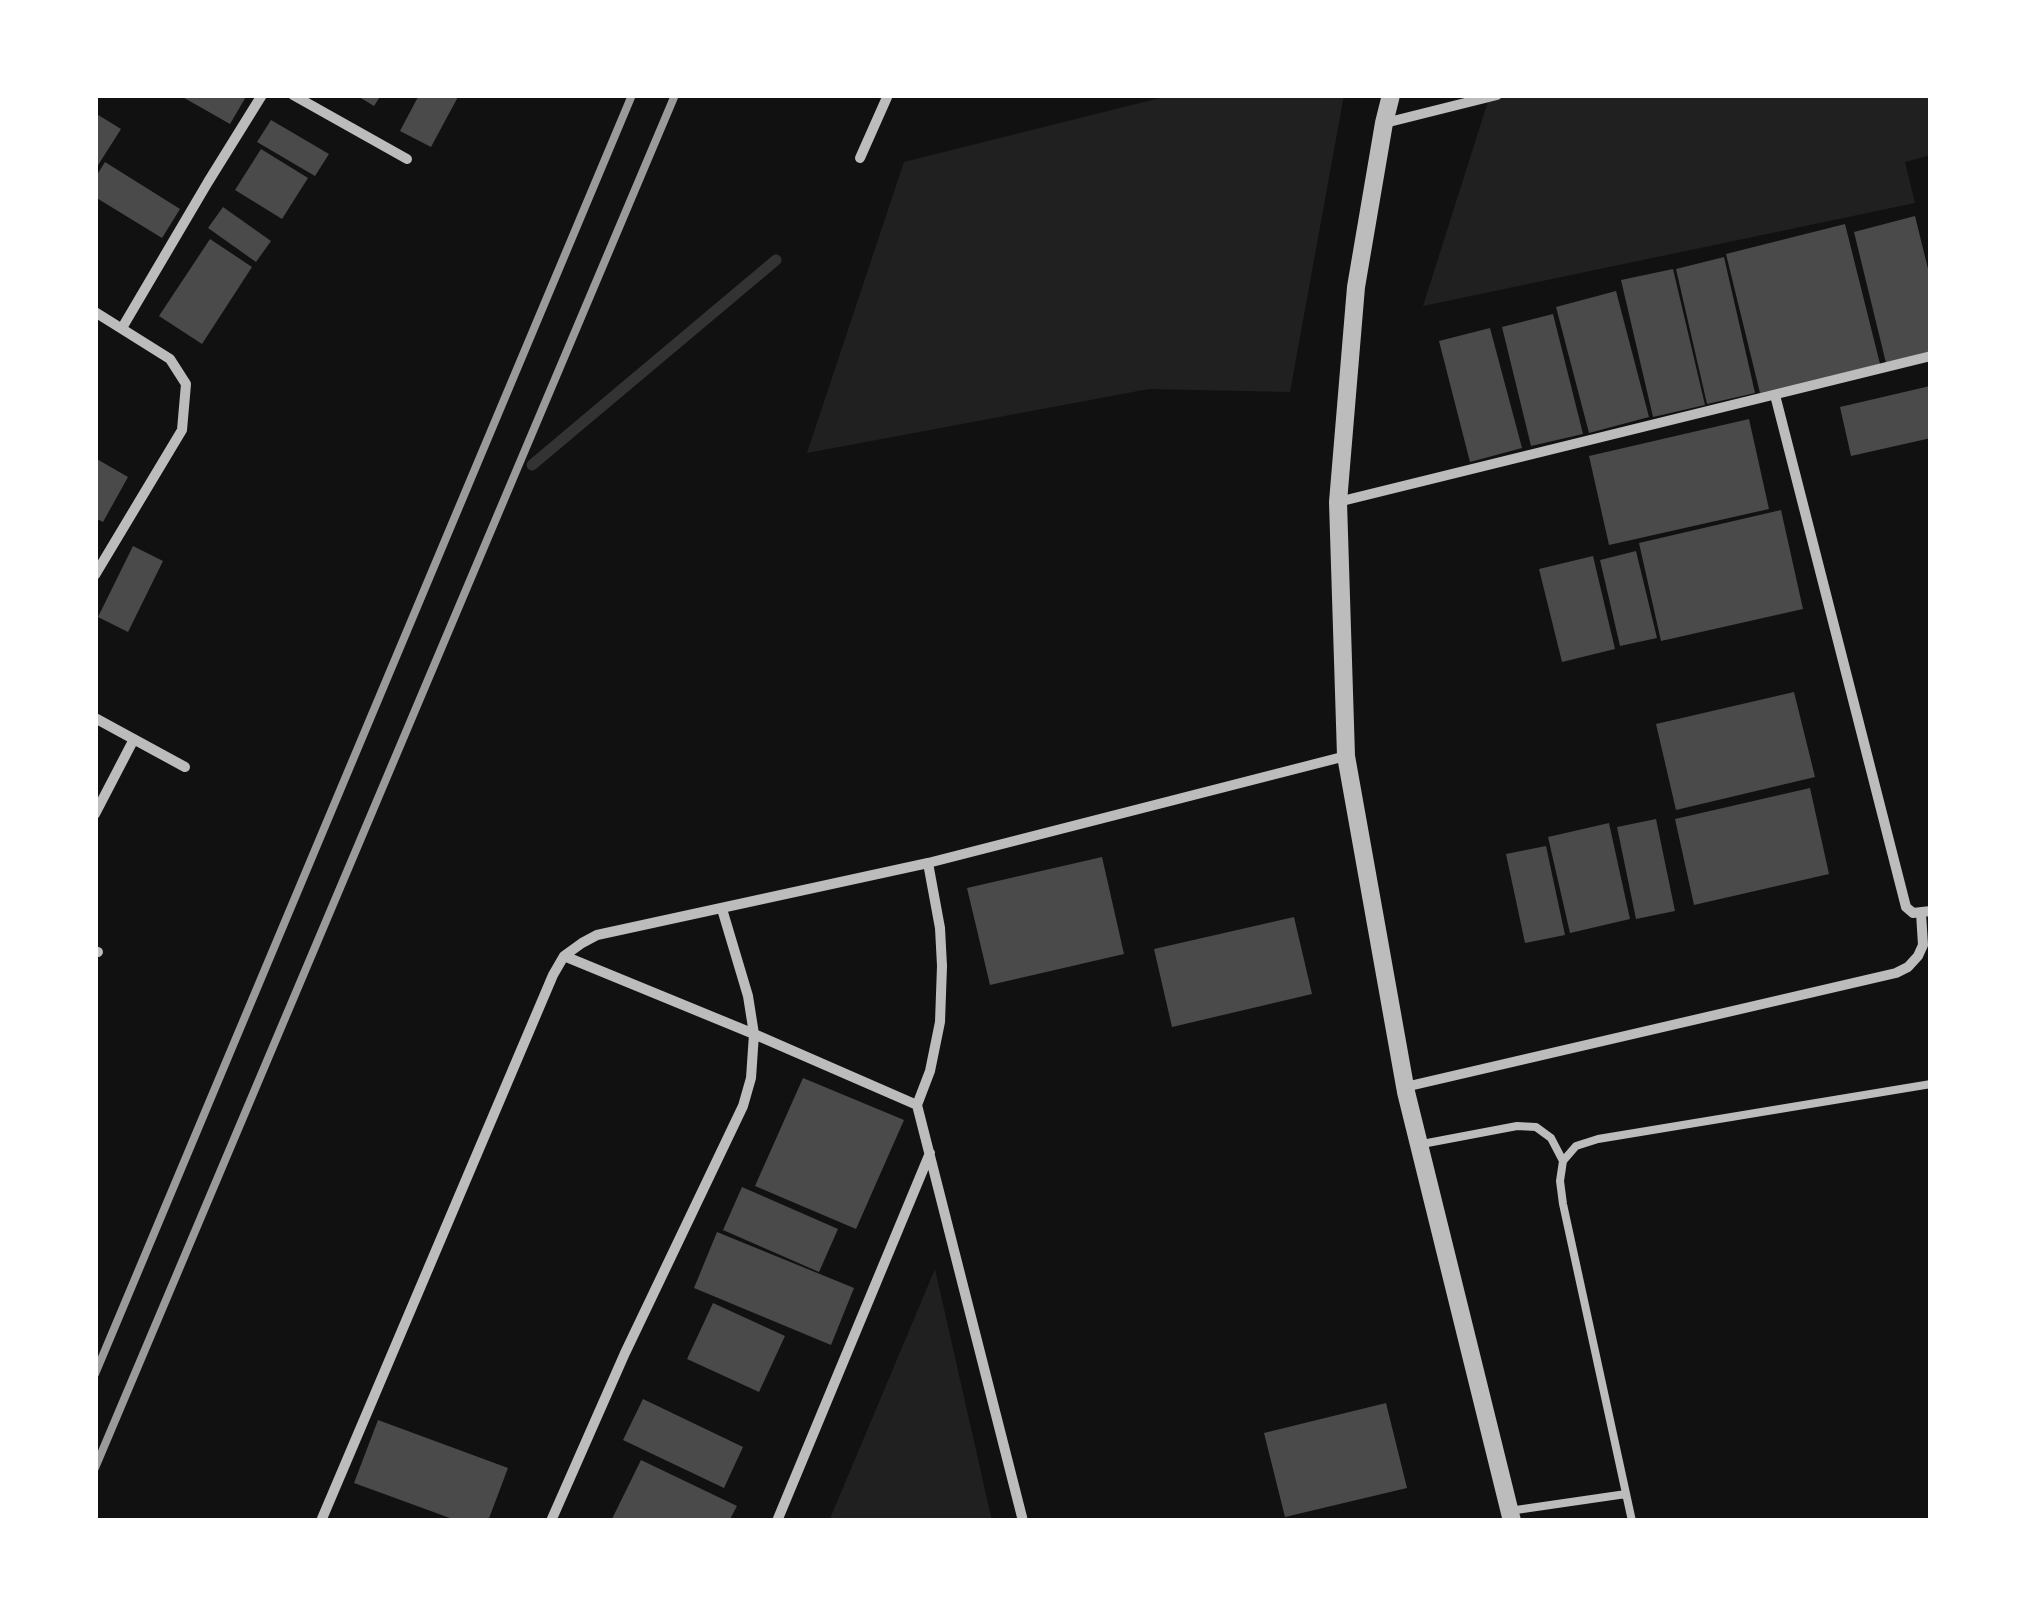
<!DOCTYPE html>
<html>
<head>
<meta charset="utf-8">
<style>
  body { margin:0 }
  #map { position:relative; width:2026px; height:1616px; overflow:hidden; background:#111; font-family:Overpass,sans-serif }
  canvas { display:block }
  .frame { position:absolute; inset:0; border:98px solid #fff; pointer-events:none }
</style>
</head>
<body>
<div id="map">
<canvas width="2026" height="1616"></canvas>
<div class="frame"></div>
</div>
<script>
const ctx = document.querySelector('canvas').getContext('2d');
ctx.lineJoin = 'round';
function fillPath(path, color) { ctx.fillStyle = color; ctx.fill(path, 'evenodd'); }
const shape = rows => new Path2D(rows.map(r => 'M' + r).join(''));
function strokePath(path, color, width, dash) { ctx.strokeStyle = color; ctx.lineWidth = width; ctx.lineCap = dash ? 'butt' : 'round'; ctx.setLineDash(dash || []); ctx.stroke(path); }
const green = shape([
  [1172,95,1344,95,1290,392,1149,389,807,453,904,162],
  [1490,95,1931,95,1931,155,1905,162,1915,203,1423,306],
  [935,1269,992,1521,829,1521]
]);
const stream = shape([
  [532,465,776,260]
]);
const building = shape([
  [179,95,247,95,230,124],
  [356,95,381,95,374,106],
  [419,95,459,95,431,147,400,131],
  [95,113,121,129,95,170],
  [271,120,329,154,315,176,257,142],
  [261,149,308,178,282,219,235,190],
  [105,162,180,209,162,238,95,197,95,178],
  [223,207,271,241,256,262,208,228],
  [1915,216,1931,281,1931,351,1886,363,1854,232],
  [1845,224,1880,364,1760,393,1726,254],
  [210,239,252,267,202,344,159,316],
  [1724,257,1755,393,1707,404,1676,269],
  [1673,269,1705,405,1653,417,1621,280],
  [1616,291,1649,417,1589,433,1556,307],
  [1553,314,1583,434,1531,446,1502,327],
  [1490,328,1522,448,1470,462,1439,341],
  [1930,386,1931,438,1851,456,1840,407],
  [1749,419,1769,509,1609,545,1589,456],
  [95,458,128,477,103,522,95,518],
  [1781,510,1803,609,1661,641,1639,543],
  [133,546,163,561,128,632,98,617],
  [1636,551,1657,638,1620,646,1600,560],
  [1593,556,1615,649,1562,662,1539,569],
  [1794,692,1815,777,1676,810,1656,724],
  [1810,788,1829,874,1694,905,1675,819],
  [1656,819,1675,911,1636,919,1617,827],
  [1609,823,1630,919,1570,933,1548,837],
  [1546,846,1565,935,1525,943,1506,854],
  [1102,857,1124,954,990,985,967,888],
  [1294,917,1312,994,1172,1027,1154,949],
  [803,1078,904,1120,856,1229,755,1186],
  [742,1187,838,1229,819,1272,723,1230],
  [717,1232,854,1288,831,1345,694,1288],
  [713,1303,785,1336,759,1392,687,1359],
  [643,1399,743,1447,724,1488,623,1440],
  [1386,1403,1407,1488,1285,1517,1264,1433],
  [378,1420,508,1468,488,1521,458,1521,354,1483],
  [641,1460,737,1506,729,1521,611,1521]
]);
const service = shape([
  [1422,1144,1517,1126,1536,1127,1551,1138,1563,1161],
  [1509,1511,1626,1494],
  [1632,1521,1563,1204,1560,1181,1563,1161,1576,1146,1598,1139,1931,1084]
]);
const minor = shape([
  [293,95,407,159],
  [1385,123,1497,95],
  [860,158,888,95],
  [95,312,170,359,186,384,182,430,95,575],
  [122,328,208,182,262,95],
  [1775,395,1906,907,1913,913,1931,911],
  [1338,502,1931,356],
  [95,718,185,767],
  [95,814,134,739],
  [928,863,940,928,942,966,940,1022,930,1071,917,1105,1023,1521],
  [95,951,98,952],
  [564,956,754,1034,917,1105],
  [1405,1087,1896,973,1908,967,1918,956,1923,945,1921,913],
  [321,1521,553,975,564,956,582,943,597,935,928,863,1346,756],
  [551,1521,625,1353,743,1106,751,1078,754,1034,748,996,722,909],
  [777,1521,930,1153]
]);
const tertiary = shape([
  [1391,95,1384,123,1356,287,1338,502,1346,756,1406,1092,1512,1521]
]);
const rail = shape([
  [95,1374,632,95],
  [95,1468,675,95]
]);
fillPath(green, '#202020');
strokePath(stream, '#333', 11);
fillPath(building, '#4a4a4a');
strokePath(service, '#bcbcbc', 8);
strokePath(minor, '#bcbcbc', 10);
strokePath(tertiary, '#bcbcbc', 18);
strokePath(rail, '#9a9a9a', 8);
</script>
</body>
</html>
